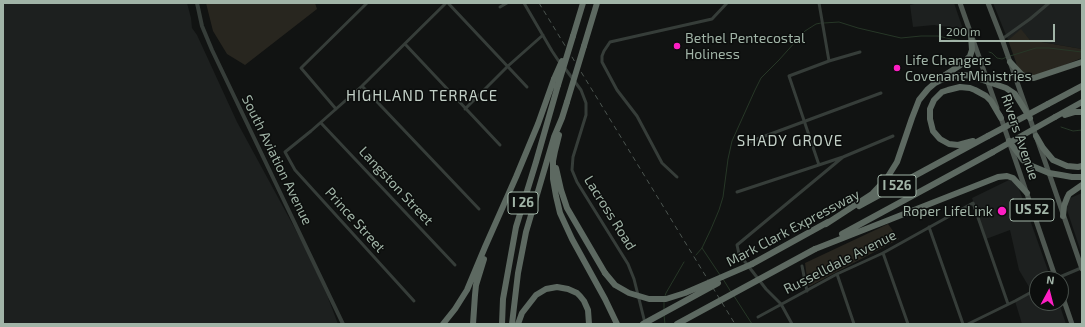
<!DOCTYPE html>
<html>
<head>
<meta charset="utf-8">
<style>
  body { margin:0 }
  #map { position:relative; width:1085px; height:327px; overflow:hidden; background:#111312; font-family:"Exo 2",sans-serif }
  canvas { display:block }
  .frame { position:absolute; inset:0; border:4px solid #a1b4a7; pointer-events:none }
  .north { position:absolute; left:1029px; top:271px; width:40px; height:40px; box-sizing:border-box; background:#0c0e0d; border:1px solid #48504b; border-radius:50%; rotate:7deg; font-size:11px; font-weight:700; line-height:16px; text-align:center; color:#a1b4a7 }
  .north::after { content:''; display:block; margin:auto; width:14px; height:18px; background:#fd1ec3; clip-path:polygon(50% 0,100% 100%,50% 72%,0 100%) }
  .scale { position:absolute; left:939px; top:24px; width:116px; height:18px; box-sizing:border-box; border:2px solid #a1b4a7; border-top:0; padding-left:5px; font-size:12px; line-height:14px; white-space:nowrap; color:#a1b4a7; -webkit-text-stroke:3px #0c0e0d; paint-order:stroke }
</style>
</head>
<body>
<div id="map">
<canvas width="1085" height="327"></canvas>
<div class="frame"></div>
<div class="north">N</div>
<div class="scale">200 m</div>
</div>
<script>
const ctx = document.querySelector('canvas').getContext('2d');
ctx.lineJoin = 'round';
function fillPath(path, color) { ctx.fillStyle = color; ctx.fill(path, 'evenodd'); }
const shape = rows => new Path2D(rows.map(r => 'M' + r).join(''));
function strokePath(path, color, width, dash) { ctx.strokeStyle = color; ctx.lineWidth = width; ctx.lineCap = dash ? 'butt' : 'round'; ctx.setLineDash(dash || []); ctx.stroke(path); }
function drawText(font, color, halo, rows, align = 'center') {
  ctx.font = font + ' "Exo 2",sans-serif'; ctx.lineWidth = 3; ctx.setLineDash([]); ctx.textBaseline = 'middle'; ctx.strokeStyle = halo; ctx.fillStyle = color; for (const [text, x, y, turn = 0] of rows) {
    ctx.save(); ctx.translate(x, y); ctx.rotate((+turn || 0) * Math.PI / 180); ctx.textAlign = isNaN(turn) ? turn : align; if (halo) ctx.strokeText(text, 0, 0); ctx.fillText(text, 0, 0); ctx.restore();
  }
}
const built = shape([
  [3,3,187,3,191,18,192,28,197,35,237,122,306,249,327,295,338,324,3,324],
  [919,3,954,3,963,29,934,25,913,27,910,5],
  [993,3,1082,3,1082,49,1030,40,1021,30,1008,40],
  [1011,179,1017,184,1019,189,1051,279,1037,279,1037,303,1059,303,1066,324,1022,324,1015,301,1032,292,1019,270,1010,230,986,239,972,198],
  [1082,193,1082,255,1066,207,1068,199]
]);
const green = shape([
  [206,3,315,3,317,9,245,65,227,54,213,31],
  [1021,29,1030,40,1082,49,1082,58,1039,75,1030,76,1023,73,1018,68,1008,40],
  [888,224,899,239,810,286,808,285,805,263]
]);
const stream = shape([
  [824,23,839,22,858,28,901,38,921,36,938,36,951,39,963,41],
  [989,52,992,53,997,58,1002,59,1007,57],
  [1010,56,1036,48,1049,48,1082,52],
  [1061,127,1073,131,1082,130],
  [702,248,720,275],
  [696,255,702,248,711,229,719,210,723,197,728,159,732,141,755,90,761,78,779,60,805,31,816,24,821,23],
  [723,279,731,292],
  [665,296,666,293,684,262],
  [734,296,752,324],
  [664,309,664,301],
  [664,315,665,324]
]);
const minor = shape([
  [448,3,527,87],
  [524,3,552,51,560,63],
  [819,3,829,61],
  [500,7,507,3],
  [1002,39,1030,19,1049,3],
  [405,44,500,145],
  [564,67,581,90,586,103,586,115,573,157,572,170,577,182,628,264,634,279,645,323],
  [362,86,479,209],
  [336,109,301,68,367,3],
  [465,109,508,66,543,35],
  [321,123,455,265],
  [749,142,881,93],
  [819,165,789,76,829,61,860,52],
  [677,177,662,163,637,116,617,90,602,62,602,56,604,51,610,42,712,19,727,3],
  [737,192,843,157,893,136],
  [929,227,963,324],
  [883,253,908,324],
  [802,266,807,291],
  [837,274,854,324],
  [1055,279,1081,268],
  [414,301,295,170,285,152,311,131,362,86,446,3],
  [758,317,837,274,883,253,973,203,1008,304],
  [792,324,781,304,766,289,739,254,737,245,843,157],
  [968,324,1015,301,1037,289]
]);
const tertiary = shape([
  [197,3,202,26,212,50,343,324]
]);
const primary = shape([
  [960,3,997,108],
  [988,3,1002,39,1010,62,1049,173,1082,269],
  [1000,115,1056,279],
  [1061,292,1072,324]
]);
const motorway = shape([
  [573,36,583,3],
  [584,46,597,3],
  [1010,62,1022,75,1026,77,1034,78,1082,62],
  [942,77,962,64,970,56,972,50,971,35],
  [1048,104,1082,86],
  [1065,115,1075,112,1082,112],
  [1055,117,1082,102],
  [559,135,555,151,553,161,553,179,556,196,560,213,572,239,605,299,617,324],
  [1036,136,1043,148,1053,160,1067,166,1078,167,1082,166],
  [973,141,958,145,949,144,940,139,933,131,930,119,930,109,934,100,942,92,948,90,960,87,970,88,975,90,986,96,991,101,1001,118],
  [1009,141,1023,160,1032,166,1049,173,1061,175,1072,177,1082,177],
  [556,168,561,190,567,208,605,273],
  [859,206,988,136],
  [1063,216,1064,206,1067,198,1069,194,1082,185],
  [826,224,872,194,887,178,897,162,912,118,919,100,928,89,935,83,941,80,950,77,964,75,971,76,1006,88,1015,94,1030,118],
  [842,234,993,152],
  [815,249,998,177,1007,176,1013,178,1027,193],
  [752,264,828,222],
  [443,324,455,309,467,290,485,247,516,177,538,124,554,79],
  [473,324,475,295,476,285,484,259],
  [502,324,503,299,516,227,536,162,558,85],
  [512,324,518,273,526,232,554,137,562,118,567,102],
  [518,324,522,313,536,295,546,289,557,287,568,289,577,293,580,296,584,301,588,310,589,324]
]);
const rail = shape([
  [539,3,735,324]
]);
const motorwayBridge = shape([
  [554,79,562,61],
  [558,85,573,36],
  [567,102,584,46],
  [988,136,1048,104],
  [993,152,1055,117],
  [605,273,615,285,629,293,649,299,666,299,685,293,752,264],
  [643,324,718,283],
  [677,324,815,249]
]);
const markers = [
  [677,46,4,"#fd1ec3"],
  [897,68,4,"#fd1ec3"],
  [1002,211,5,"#fd1ec3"]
];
const shields = [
  [897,186,38],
  [523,203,30],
  [1032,210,44]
];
const shieldNames = [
  ["I 526",897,186],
  ["I 26",523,203],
  ["US 52",1032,210]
];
const poiNames = [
  ["Bethel Pentecostal",685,38],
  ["Holiness",685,54],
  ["Life Changers",905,60],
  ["Covenant Ministries",905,76],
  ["Roper LifeLink",993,211,"right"]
];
const streetNames = [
  ["Rivers Avenue",1020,137,71],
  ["South Aviation Avenue",277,160,64],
  ["Langston Street",396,186,47],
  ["Lacross Road",610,213,58],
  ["Prince Street",355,220,48],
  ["Mark Clark Expressway",793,228,-28],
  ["Russelldale Avenue",840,262,-27]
];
const neighbourhoodNames = [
  ["HIGHLAND TERRACE",422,96],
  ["SHADY GROVE",790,141]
];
fillPath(built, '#1d201f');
fillPath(green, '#28261f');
strokePath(stream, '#273727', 1);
strokePath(minor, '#363d39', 3);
strokePath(tertiary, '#363d39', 4);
strokePath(primary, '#4e5751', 5);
strokePath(motorway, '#5d6961', 6);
strokePath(rail, '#4c5550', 1, [5, 4]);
strokePath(motorwayBridge, '#5d6961', 6);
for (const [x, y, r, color] of markers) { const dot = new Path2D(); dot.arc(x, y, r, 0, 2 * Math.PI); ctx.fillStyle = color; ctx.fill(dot); strokePath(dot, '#0c0e0d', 1.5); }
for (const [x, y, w] of shields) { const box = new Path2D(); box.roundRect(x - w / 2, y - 11, w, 22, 3); ctx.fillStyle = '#0c0e0d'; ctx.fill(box); strokePath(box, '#a1b4a7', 1); }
drawText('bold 13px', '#a1b4a7', null, shieldNames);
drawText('14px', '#a1b4a7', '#0c0e0d', poiNames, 'left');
drawText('14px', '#a1b4a7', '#0c0e0d', streetNames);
ctx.letterSpacing = '1px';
drawText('15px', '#c3d0c7', '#0c0e0d', neighbourhoodNames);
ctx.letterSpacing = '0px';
</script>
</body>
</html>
